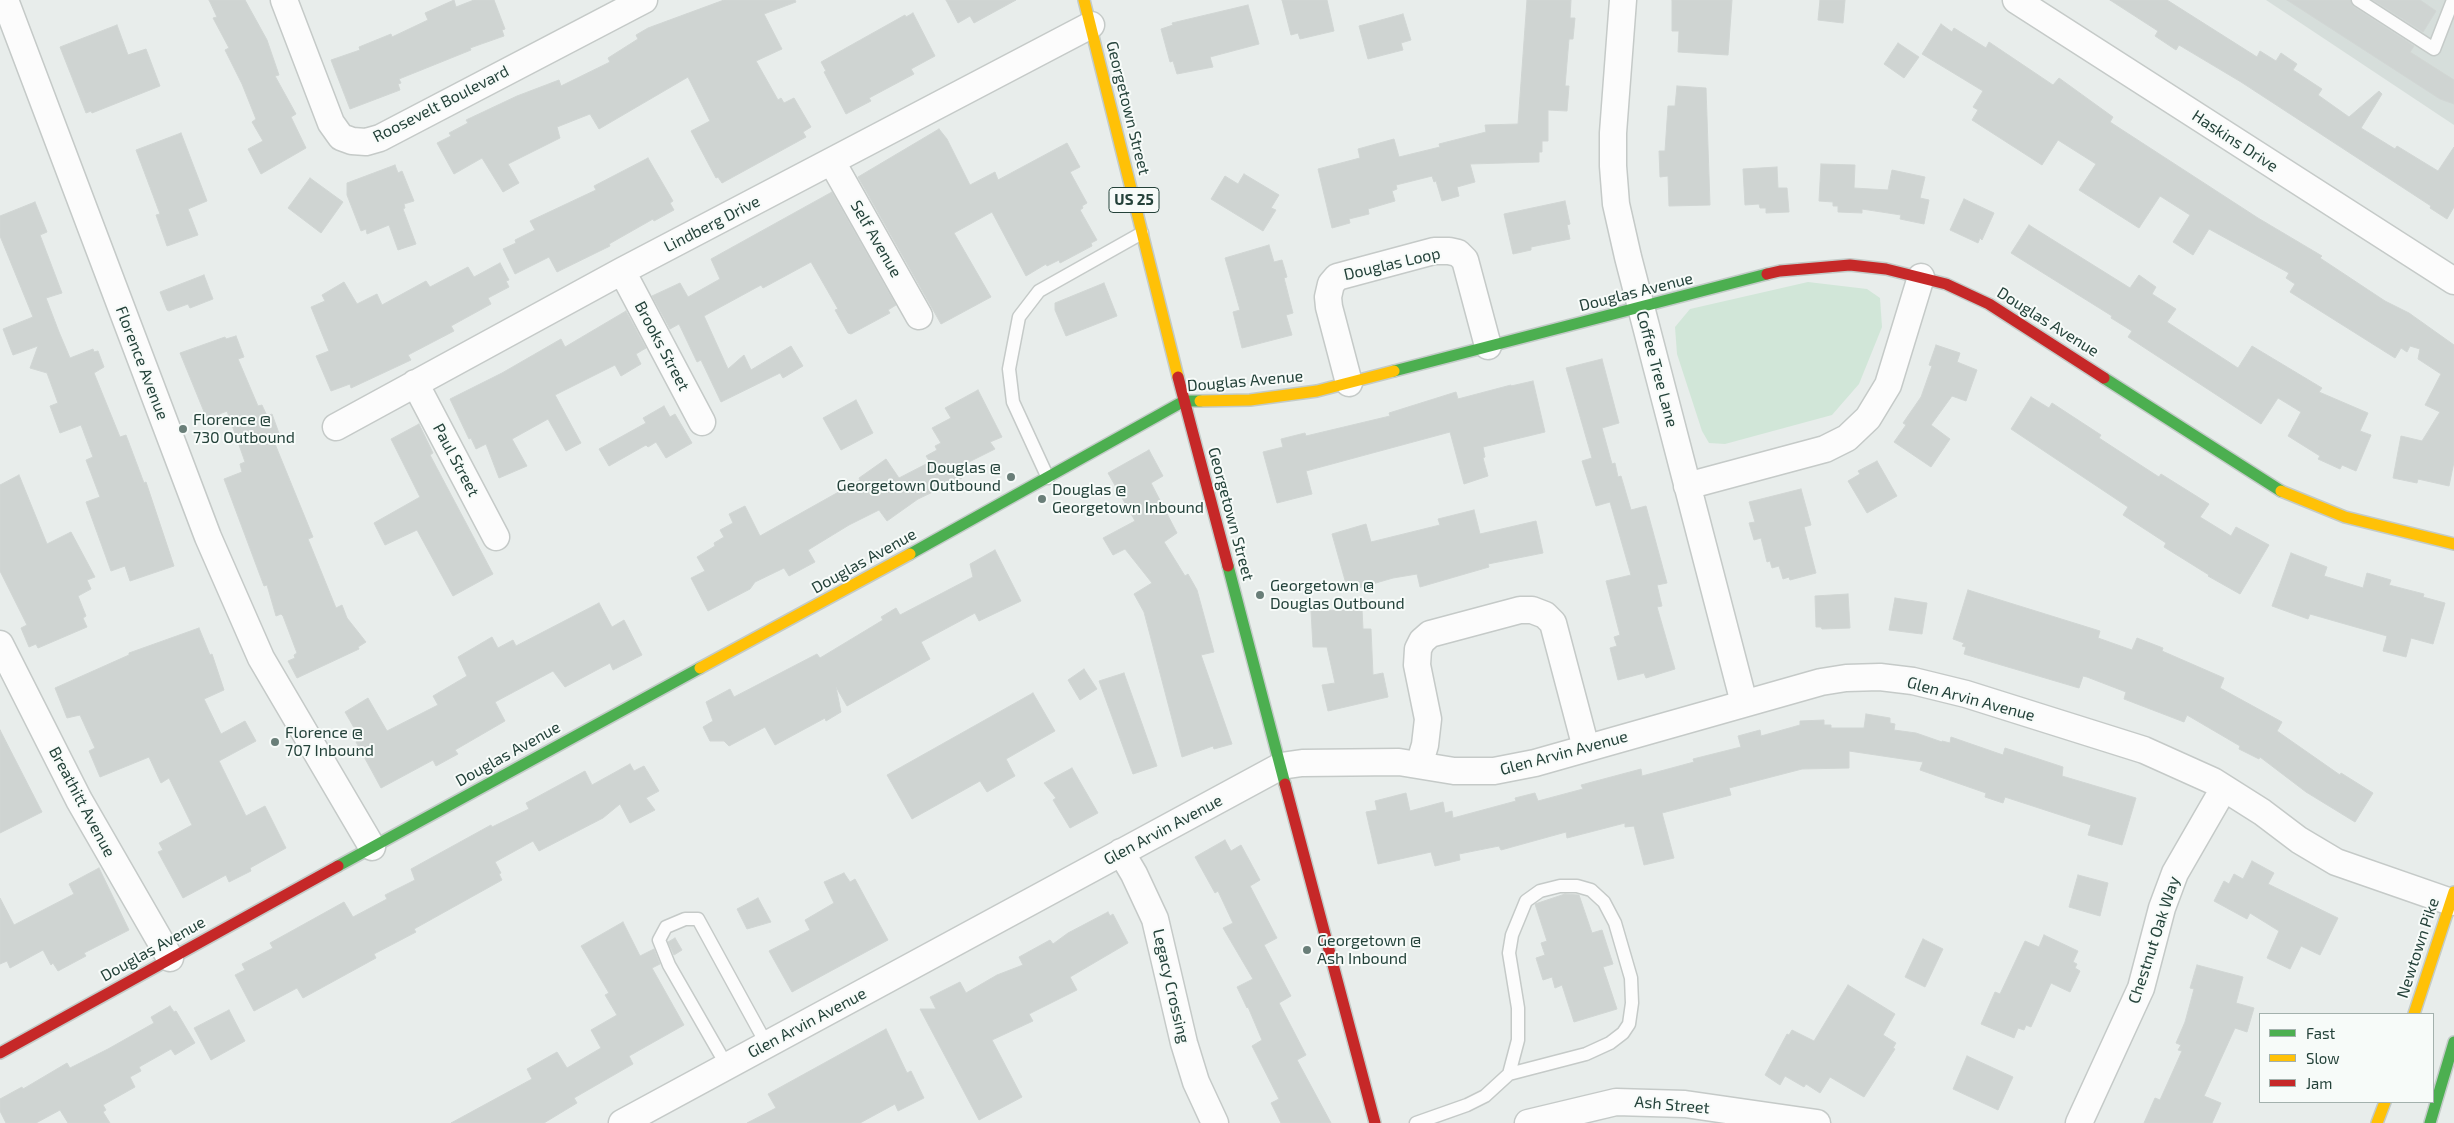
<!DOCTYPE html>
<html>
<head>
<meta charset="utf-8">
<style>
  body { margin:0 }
  #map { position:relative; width:2454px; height:1123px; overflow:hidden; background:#e8edeb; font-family:"Exo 2",sans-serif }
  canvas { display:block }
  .legend { position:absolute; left:2259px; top:1013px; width:175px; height:90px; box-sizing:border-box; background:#f7fbf9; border:1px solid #a3b1ad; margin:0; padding:6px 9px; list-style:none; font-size:15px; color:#24423a }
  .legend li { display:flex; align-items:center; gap:10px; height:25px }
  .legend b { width:25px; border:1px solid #a3b1ad }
</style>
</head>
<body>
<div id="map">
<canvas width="2454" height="1123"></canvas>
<ul class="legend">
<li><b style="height:6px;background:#4caf50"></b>Fast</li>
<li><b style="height:6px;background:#ffc107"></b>Slow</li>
<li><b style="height:6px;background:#c62828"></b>Jam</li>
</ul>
</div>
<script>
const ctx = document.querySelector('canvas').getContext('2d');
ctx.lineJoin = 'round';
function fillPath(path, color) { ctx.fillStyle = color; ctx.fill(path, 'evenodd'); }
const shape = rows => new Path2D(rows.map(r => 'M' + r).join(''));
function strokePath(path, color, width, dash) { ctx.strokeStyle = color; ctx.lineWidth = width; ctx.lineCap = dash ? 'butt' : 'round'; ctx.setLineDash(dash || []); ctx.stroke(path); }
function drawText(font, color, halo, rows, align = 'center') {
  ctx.font = font + ' "Exo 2",sans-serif'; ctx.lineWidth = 4; ctx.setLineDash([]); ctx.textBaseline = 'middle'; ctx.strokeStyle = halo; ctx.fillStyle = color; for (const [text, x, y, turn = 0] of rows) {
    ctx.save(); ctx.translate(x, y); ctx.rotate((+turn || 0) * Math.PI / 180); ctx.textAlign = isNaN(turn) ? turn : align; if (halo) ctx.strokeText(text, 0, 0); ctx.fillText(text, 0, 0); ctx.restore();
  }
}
const built = shape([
  [2266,0,2454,0,2454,125]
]);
const green = shape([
  [1808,282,1867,289,1880,298,1882,327,1859,384,1832,415,1725,444,1709,443,1702,431,1677,354,1675,327,1690,309]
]);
const building = shape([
  [209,0,245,0,267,40,279,75,275,76,296,114,291,117,306,148,261,174,248,149,263,141,252,122,256,119,242,84,225,50,229,48,213,18,217,17,209,0],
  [454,0,456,7,474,0,494,0,505,29,502,30,504,36,470,48,471,50,399,79,401,83,398,84,400,90,350,109,331,60,360,50,359,47,391,34,392,37,428,20,425,13,454,0],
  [724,0,795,0,796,2,764,14,782,49,756,61,778,100,781,98,784,103,794,98,811,127,803,132,806,137,722,183,718,177,716,178,691,131,710,121,688,77,599,129,590,114,557,127,560,138,508,164,519,183,503,192,482,158,454,174,437,143,451,136,449,133,468,123,466,120,517,96,559,80,561,86,610,62,608,58,638,39,636,35,648,28,724,0],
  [946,0,1016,0,974,23,970,16,958,23,946,0],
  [1282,0,1327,0,1334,31,1300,39,1298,33,1291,35,1282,0],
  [1527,0,1571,0,1570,18,1575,18,1573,39,1569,39,1565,86,1569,86,1567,111,1548,110,1548,141,1542,141,1542,152,1539,152,1539,162,1470,164,1475,182,1457,187,1459,196,1442,201,1436,181,1434,182,1432,176,1396,185,1397,189,1392,191,1395,201,1368,209,1369,214,1349,219,1350,223,1332,228,1318,169,1360,158,1358,149,1394,139,1399,157,1440,147,1439,144,1486,132,1485,125,1518,124,1527,0],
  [1672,0,1732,0,1728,55,1678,52,1679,31,1672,31,1672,0],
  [1820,0,1845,0,1843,23,1818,20,1820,0],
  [2110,0,2167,0,2257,57,2260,51,2276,61,2281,53,2297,64,2293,70,2322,89,2318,95,2349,117,2379,91,2382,94,2361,128,2395,149,2397,146,2438,171,2454,147,2454,207,2447,219,2430,208,2431,206,2241,82,2179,45,2176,50,2155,36,2158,31,2110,0],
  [2287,0,2350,0,2354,7,2414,46,2410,52,2454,80,2454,104,2440,99,2287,0],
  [2373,0,2420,0,2436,11,2423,32,2373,0],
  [1248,5,1259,44,1210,57,1213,67,1177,74,1173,61,1170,62,1161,29,1173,25,1172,23,1248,5],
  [913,13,935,56,911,69,914,74,869,98,871,101,846,114,824,72,826,71,821,62,905,15,906,17,913,13],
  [1403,14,1411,40,1401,43,1403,50,1368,59,1359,26,1403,14],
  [1941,24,1952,32,1954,28,1986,48,1989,42,2053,85,2059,78,2113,117,2110,122,2258,218,2322,256,2320,258,2385,301,2409,313,2454,345,2454,462,2449,486,2418,479,2417,483,2393,478,2401,436,2422,441,2440,412,2425,405,2441,374,2418,359,2420,349,2410,346,2407,352,2401,348,2395,358,2290,292,2295,284,2286,278,2289,273,2209,229,2193,255,2173,242,2190,215,2160,196,2139,228,2079,190,2096,164,2058,140,2042,165,1972,120,1978,110,1973,107,1983,91,1922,54,1941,24],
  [117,25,128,55,146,49,160,86,92,113,91,111,86,113,60,47,117,25],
  [1898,43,1919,57,1904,78,1884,64,1898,43],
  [1677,86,1706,88,1710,205,1669,206,1668,176,1660,177,1659,151,1665,151,1668,106,1675,106,1677,86],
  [939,129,947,139,970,185,995,172,998,180,1067,143,1080,167,1070,172,1087,203,1082,206,1083,208,1080,210,1097,240,1091,243,1092,246,1060,263,1059,260,1047,266,1046,264,1026,276,992,212,954,233,991,297,941,324,858,177,939,129],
  [181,133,207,201,188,209,198,235,167,246,156,215,160,214,136,150,181,133],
  [648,158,673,201,670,203,674,210,654,221,653,219,609,244,610,246,557,272,549,257,515,274,503,249,516,243,515,240,535,230,530,221,596,190,594,186,648,158],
  [1821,164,1855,165,1854,188,1888,190,1892,170,1925,177,1920,198,1929,200,1924,224,1900,219,1901,215,1862,209,1862,213,1838,212,1838,206,1833,206,1833,202,1819,201,1821,164],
  [395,165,398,173,402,171,414,201,404,204,405,208,403,209,416,244,398,250,389,225,367,234,366,229,361,231,347,195,347,183,395,165],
  [1777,167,1778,188,1787,188,1789,212,1766,213,1766,208,1760,208,1759,204,1745,205,1743,169,1777,167],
  [1244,174,1279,195,1271,208,1276,210,1263,231,1211,199,1225,176,1238,184,1244,174],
  [310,178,343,202,321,233,288,208,310,178],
  [832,192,896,305,888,310,890,313,851,334,848,333,835,310,838,309,811,262,763,288,761,285,704,316,728,369,744,355,751,370,791,346,803,366,783,378,780,373,721,402,701,360,697,362,679,324,670,329,652,296,680,283,688,297,720,279,711,259,832,192],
  [1964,199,1994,213,1982,240,1980,238,1978,243,1950,230,1964,199],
  [1565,201,1570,224,1567,225,1570,239,1531,247,1531,250,1513,254,1504,214,1565,201],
  [35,202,47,232,40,235,62,293,46,298,59,332,70,358,93,349,94,352,98,351,104,367,94,373,120,437,126,435,144,483,146,482,174,566,130,581,125,566,111,571,86,502,100,497,86,460,93,457,81,425,60,433,50,406,58,403,47,373,30,368,38,346,13,355,3,329,33,317,0,236,0,216,35,202],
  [2029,225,2130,288,2139,275,2156,287,2152,294,2176,309,2167,322,2238,368,2252,346,2322,388,2319,392,2368,413,2360,431,2371,435,2356,471,2342,465,2340,469,2318,459,2320,456,2288,436,2301,412,2278,398,2261,424,2128,337,2132,331,2111,318,2112,316,2011,253,2029,225],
  [1269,245,1274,262,1282,260,1287,277,1284,278,1293,313,1286,315,1292,335,1242,348,1233,312,1240,310,1225,258,1269,245],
  [500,263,509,280,506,281,509,287,488,298,491,304,451,326,454,331,408,355,411,360,351,388,350,384,331,391,316,356,329,351,311,307,325,301,322,295,344,282,357,304,377,294,382,305,426,281,430,287,468,267,474,277,500,263],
  [204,275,213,299,190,308,188,304,169,311,167,310,160,292,204,275],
  [1104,283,1117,316,1066,336,1055,310,1055,303,1104,283],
  [626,311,646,348,636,354,641,364,621,376,615,365,555,395,581,443,566,451,548,419,512,439,527,466,499,478,486,444,476,449,471,438,469,439,450,399,502,373,561,339,565,347,626,311],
  [236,336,244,357,238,359,258,406,262,405,267,416,272,414,280,436,273,439,313,537,308,539,336,608,342,605,347,618,366,642,358,647,359,649,297,678,288,661,295,658,294,655,297,653,283,616,281,614,276,616,267,585,264,586,224,479,242,472,240,464,245,462,238,442,227,411,207,419,180,353,225,337,226,339,236,336],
  [1936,345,1960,353,1957,362,1977,370,1966,401,1952,396,1931,425,1950,439,1931,467,1894,442,1906,425,1903,423,1921,397,1932,366,1929,365,1936,345],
  [1602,359,1619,423,1602,428,1612,464,1615,463,1618,477,1621,476,1631,510,1646,506,1667,583,1657,585,1662,606,1657,607,1675,669,1646,678,1644,673,1618,680,1610,648,1617,646,1614,637,1620,635,1606,581,1631,575,1610,502,1596,506,1582,461,1592,458,1566,368,1602,359],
  [1533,381,1545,432,1483,447,1485,457,1483,458,1488,476,1464,484,1450,432,1306,471,1312,494,1277,503,1263,452,1283,447,1281,439,1305,433,1306,436,1390,416,1389,413,1456,392,1458,399,1511,385,1511,386,1533,381],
  [978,390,1002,437,990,442,995,449,957,468,962,478,918,499,887,521,879,510,849,525,808,550,815,562,789,576,784,568,755,582,750,589,708,611,691,578,705,571,697,557,715,546,714,543,724,537,720,530,733,523,729,514,745,506,760,536,860,480,859,478,886,459,899,478,930,462,926,456,937,450,935,446,941,443,932,428,951,418,945,408,978,390],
  [2031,397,2049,408,2052,403,2101,435,2099,438,2122,453,2159,477,2161,474,2209,504,2200,517,2231,536,2236,527,2269,545,2240,594,2208,576,2209,575,2164,547,2166,543,2123,515,2128,507,2011,429,2031,397],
  [856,400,873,433,841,450,823,418,856,400],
  [664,406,670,417,675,414,692,443,666,458,656,442,648,447,646,445,609,466,599,449,646,423,643,418,664,406],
  [419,424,433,453,430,455,493,574,453,596,417,530,385,545,374,523,420,497,391,439,419,424],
  [1149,450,1163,476,1151,483,1177,533,1164,542,1185,576,1188,574,1197,590,1214,652,1201,655,1232,744,1214,749,1213,746,1182,757,1144,612,1134,594,1152,583,1125,549,1113,555,1103,538,1135,521,1108,473,1149,450],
  [1877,461,1897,496,1867,513,1848,481,1860,474,1858,471,1877,461],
  [19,475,47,544,71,532,95,577,87,580,91,589,78,596,86,616,83,618,87,627,38,648,36,644,29,647,21,628,27,625,0,571,0,485,19,475],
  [1801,489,1811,525,1804,527,1816,573,1790,580,1789,577,1783,579,1779,566,1772,568,1770,561,1767,562,1761,538,1754,540,1749,523,1755,522,1749,502,1801,489],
  [1474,510,1480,534,1536,521,1543,553,1488,564,1489,567,1420,587,1417,574,1393,578,1348,591,1332,534,1366,524,1371,542,1440,525,1438,519,1474,510],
  [995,550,1021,601,979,621,975,613,921,642,930,659,847,706,836,687,841,712,826,721,825,718,775,745,765,727,729,746,724,741,710,741,703,727,713,721,706,702,730,689,734,697,817,654,820,658,883,620,881,617,896,608,900,615,973,577,970,564,995,550],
  [2291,553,2327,567,2324,576,2363,588,2367,573,2391,580,2389,585,2424,594,2423,597,2445,603,2433,644,2411,638,2406,657,2383,651,2387,636,2310,614,2308,619,2272,606,2291,553],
  [1968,590,2100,631,2098,638,2132,650,2137,638,2163,648,2162,651,2224,678,2220,688,2282,722,2277,731,2340,775,2341,773,2373,793,2355,822,2306,792,2260,757,2259,759,2239,749,2240,746,2187,715,2184,722,2124,699,2126,692,2087,677,2083,676,2079,688,1964,654,1966,647,1962,646,1964,643,1953,639,1968,590],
  [1848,594,1850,628,1822,629,1821,627,1816,627,1815,596,1848,594],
  [1895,598,1927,603,1922,634,1889,630,1895,598],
  [599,603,612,627,624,620,642,655,613,670,610,663,565,687,553,671,495,702,505,721,455,750,458,754,436,766,433,760,381,788,356,742,361,740,345,712,368,698,387,731,438,705,433,696,467,676,458,657,492,637,498,648,513,640,516,646,599,603],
  [1362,609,1363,629,1371,629,1373,675,1383,673,1388,697,1328,711,1322,685,1335,683,1327,647,1313,647,1311,611,1362,609],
  [199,628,210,655,212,654,224,690,204,699,221,734,245,721,256,741,219,761,246,816,265,806,286,848,250,868,251,871,229,882,226,875,183,898,158,852,163,850,159,843,192,825,169,778,161,783,149,757,100,777,89,751,95,748,80,715,67,718,55,688,129,655,129,653,199,628],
  [1084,669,1097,689,1080,700,1068,680,1084,669],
  [1124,673,1157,766,1133,774,1099,681,1124,673],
  [1033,693,1055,731,1006,759,1015,776,987,792,980,781,912,819,887,775,1033,693],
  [1866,714,1890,718,1890,723,1895,724,1894,730,1916,733,1942,742,1942,741,1950,743,1951,737,2003,755,2005,748,2063,767,2062,776,2136,798,2122,845,2088,835,2091,825,2005,797,2003,803,1985,797,1986,793,1920,770,1923,762,1849,751,1849,768,1802,769,1729,788,1731,795,1662,813,1674,858,1644,865,1634,826,1625,827,1625,823,1567,838,1566,832,1501,850,1499,846,1459,854,1460,860,1435,866,1431,852,1378,864,1366,812,1377,810,1375,801,1406,793,1410,811,1443,802,1445,813,1452,811,1453,818,1516,801,1515,798,1535,793,1538,801,1583,789,1581,785,1641,769,1642,776,1694,762,1693,759,1741,747,1738,736,1760,730,1761,736,1800,725,1800,721,1824,720,1824,725,1831,725,1831,728,1864,728,1866,714],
  [0,730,42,812,0,833,0,730],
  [630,764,634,771,644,766,659,791,646,798,655,810,630,823,620,804,603,818,539,851,533,841,495,862,501,873,499,874,502,880,414,929,416,932,374,954,376,958,303,998,297,988,254,1011,235,975,245,970,242,964,273,948,270,943,344,902,353,917,387,899,385,895,415,880,411,869,491,825,492,827,529,809,526,803,585,771,592,785,630,764],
  [1072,768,1098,813,1070,828,1053,800,1056,798,1044,783,1072,768],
  [1225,840,1231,851,1241,845,1260,880,1250,886,1277,938,1264,945,1291,996,1279,1003,1306,1055,1297,1060,1331,1123,1281,1123,1271,1103,1279,1099,1252,1046,1262,1040,1248,1007,1247,1008,1237,987,1253,979,1223,928,1233,923,1218,891,1215,893,1195,857,1225,840],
  [2252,861,2274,873,2268,884,2338,918,2320,955,2301,946,2290,969,2267,958,2279,931,2250,913,2247,919,2214,901,2224,881,2229,884,2234,874,2243,879,2252,861],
  [99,868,129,930,84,953,86,956,58,971,53,963,51,965,43,950,10,968,7,961,0,964,0,898,14,925,74,894,69,884,99,868],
  [844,873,850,882,855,879,888,940,792,992,769,951,810,930,805,920,834,903,824,882,844,873],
  [2078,875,2108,883,2100,916,2069,907,2078,875],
  [1565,894,1579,895,1592,933,1602,930,1613,964,1603,967,1617,1009,1574,1022,1562,985,1555,988,1552,977,1543,980,1536,958,1545,955,1541,943,1547,941,1535,904,1565,894],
  [758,898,771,922,747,929,737,909,758,898],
  [1108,912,1110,916,1113,914,1128,943,1070,977,1077,990,1029,1014,1033,1021,992,1040,1022,1097,979,1120,920,1009,936,1009,930,997,960,982,966,993,997,975,1023,965,1019,957,1050,940,1053,944,1068,933,1108,912],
  [623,922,640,956,654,949,660,964,652,968,684,1025,629,1056,633,1064,574,1098,577,1103,544,1123,451,1123,532,1079,527,1069,557,1052,567,1068,601,1048,591,1030,617,1015,605,995,609,993,581,946,623,922],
  [2044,935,2078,951,2073,962,2077,964,2075,968,2080,971,2070,992,2051,983,2031,1027,2026,1025,2024,1030,2018,1028,2014,1038,1981,1024,1995,992,2000,994,2025,941,2039,947,2044,935],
  [675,938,682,950,674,955,668,942,675,938],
  [1923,939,1943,949,1925,987,1905,977,1923,939],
  [2197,965,2243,977,2236,1003,2254,1008,2247,1032,2235,1028,2204,1096,2221,1103,2212,1123,2144,1123,2155,1098,2160,1100,2182,1051,2178,1050,2181,1045,2176,1043,2185,1022,2194,989,2190,988,2197,965],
  [1848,985,1895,1014,1883,1035,1896,1043,1893,1048,1895,1049,1864,1097,1830,1077,1820,1093,1806,1084,1804,1087,1785,1076,1780,1085,1765,1075,1787,1034,1789,1035,1792,1030,1814,1041,1848,985],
  [170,1006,174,1012,176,1011,195,1043,175,1055,171,1049,139,1067,141,1071,130,1077,135,1087,103,1105,106,1110,103,1112,110,1123,68,1123,60,1110,36,1123,6,1123,0,1111,0,1099,22,1087,23,1089,67,1063,70,1068,108,1049,154,1023,151,1017,170,1006],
  [229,1010,245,1041,211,1060,194,1028,229,1010],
  [886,1029,907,1073,911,1071,924,1098,898,1111,895,1104,860,1123,747,1123,776,1108,768,1094,886,1029],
  [1967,1056,2013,1077,1998,1110,1953,1089,1967,1056]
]);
const lane = shape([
  [2358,0,2434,49,2453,0],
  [1048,478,1013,402,1009,369,1019,317,1039,291,1142,233],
  [727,1066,669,965,659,940,666,927,685,919,698,919,767,1045],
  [1416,1123,1467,1105,1485,1096,1509,1074,1518,1040,1518,1008,1509,953,1512,935,1526,901,1540,891,1560,886,1577,886,1591,890,1604,902,1615,923,1631,978,1632,1003,1629,1024,1623,1033,1610,1043,1586,1054,1509,1074]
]);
const street = shape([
  [5,0,208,537,261,658,372,847],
  [284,0,331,123,341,137,352,141,366,142,380,138,644,0],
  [1623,0,1613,133,1613,166,1616,204,1628,257,1744,703],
  [2016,0,2454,281],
  [832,162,919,316],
  [622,271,702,422],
  [415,383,496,537],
  [1349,383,1329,307,1328,297,1331,284,1337,277,1434,251,1449,251,1458,253,1465,260,1488,346],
  [336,427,622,271,1091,25],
  [1687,486,1825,449,1847,438,1868,418,1888,385,1921,277],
  [0,644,79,800,170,958],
  [1419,765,1425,745,1428,719,1417,665,1418,649,1422,641,1430,634,1520,610,1532,610,1545,615,1553,623,1586,748],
  [1121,852,1134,874,1155,919,1184,1043,1196,1082,1215,1123],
  [622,1123,1281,766,1302,763,1399,762,1454,771,1494,771,1535,763,1821,682,1846,678,1880,677,1913,681,1966,694,2144,750,2213,781,2262,812,2299,840,2336,862,2451,902],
  [1528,1123,1616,1102,1685,1104,1817,1123],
  [2079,1123,2141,988,2162,908,2175,873,2224,788]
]);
const fast = shape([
  [1394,371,1767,274],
  [2104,378,2281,491],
  [910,554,1184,401,1200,401],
  [1228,566,1285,784],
  [338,866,700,668],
  [2430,1123,2454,1042]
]);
const slow = shape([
  [1084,0,1178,377],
  [1200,401,1250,400,1317,391,1394,371],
  [2281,491,2345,517,2454,544],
  [700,668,910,554],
  [2414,1014,2454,892],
  [2377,1123,2385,1102]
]);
const jam = shape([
  [1767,274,1780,271,1850,265,1886,269,1946,284,1989,304,2104,378],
  [1178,377,1228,566],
  [1285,784,1375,1123],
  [0,1053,338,866]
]);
const markers = [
  [183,429,5,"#697e78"],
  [1011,477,5,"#697e78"],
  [1042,499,5,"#697e78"],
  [1260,595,5,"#697e78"],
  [275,742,5,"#697e78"],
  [1307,950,5,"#697e78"]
];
const shields = [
  [1134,200,50]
];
const shieldNames = [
  ["US 25",1134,200]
];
const streetNames = [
  ["Roosevelt Boulevard",441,104,-27],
  ["Georgetown Street",1128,108,76],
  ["Haskins Drive",2235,141,33],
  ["Lindberg Drive",712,224,-27],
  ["Self Avenue",876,239,60],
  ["Douglas Loop",1392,264,-13],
  ["Douglas Avenue",1636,292,-14],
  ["Douglas Avenue",2048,322,32],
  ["Brooks Street",662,346,62],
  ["Florence Avenue",142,363,69],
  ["Coffee Tree Lane",1657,369,75],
  ["Douglas Avenue",1245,381,-5],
  ["Paul Street",456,460,62],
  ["Georgetown Street",1231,514,75],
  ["Douglas Avenue",864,561,-29],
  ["Glen Arvin Avenue",1971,699,15],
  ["Glen Arvin Avenue",1564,753,-15],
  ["Douglas Avenue",508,754,-29],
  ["Breathitt Avenue",82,802,62],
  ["Glen Arvin Avenue",1163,830,-28],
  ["Chestnut Oak Way",2154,940,-72],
  ["Newtown Pike",2418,948,-72],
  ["Douglas Avenue",153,949,-29],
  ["Legacy Crossing",1171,986,77],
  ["Glen Arvin Avenue",807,1023,-28],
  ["Ash Street",1672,1105,5]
];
const poiNames = [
  ["Florence @",193,420],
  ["730 Outbound",193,438],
  ["Douglas @",1001,468,"right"],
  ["Georgetown Outbound",1001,486,"right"],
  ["Douglas @",1052,490],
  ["Georgetown Inbound",1052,508],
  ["Georgetown @",1270,586],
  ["Douglas Outbound",1270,604],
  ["Florence @",285,733],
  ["707 Inbound",285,751],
  ["Georgetown @",1317,941],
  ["Ash Inbound",1317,959]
];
fillPath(built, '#d6dedb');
fillPath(green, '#d1e6d8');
fillPath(building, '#cfd4d2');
strokePath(building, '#d1d6d4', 1);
strokePath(lane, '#c5cac8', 15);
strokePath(street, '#c5cac8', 29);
strokePath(fast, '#c3cbc8', 14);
strokePath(slow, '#c3cbc8', 14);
strokePath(jam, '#c3cbc8', 14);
strokePath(lane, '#fcfcfc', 12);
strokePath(street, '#fcfcfc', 26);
strokePath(fast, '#4caf50', 11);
strokePath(slow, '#ffc107', 11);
strokePath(jam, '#c62828', 11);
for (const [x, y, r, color] of markers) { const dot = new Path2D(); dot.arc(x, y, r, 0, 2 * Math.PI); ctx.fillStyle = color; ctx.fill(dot); strokePath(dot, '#f7fbf9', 2); }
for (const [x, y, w] of shields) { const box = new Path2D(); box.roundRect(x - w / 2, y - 12.5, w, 25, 4); ctx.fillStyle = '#f7fbf9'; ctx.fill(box); strokePath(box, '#24423a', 1); }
drawText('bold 15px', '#24423a', null, shieldNames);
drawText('16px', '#24423a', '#f7fbf9', streetNames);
drawText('16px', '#24423a', '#f7fbf9', poiNames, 'left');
</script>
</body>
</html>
